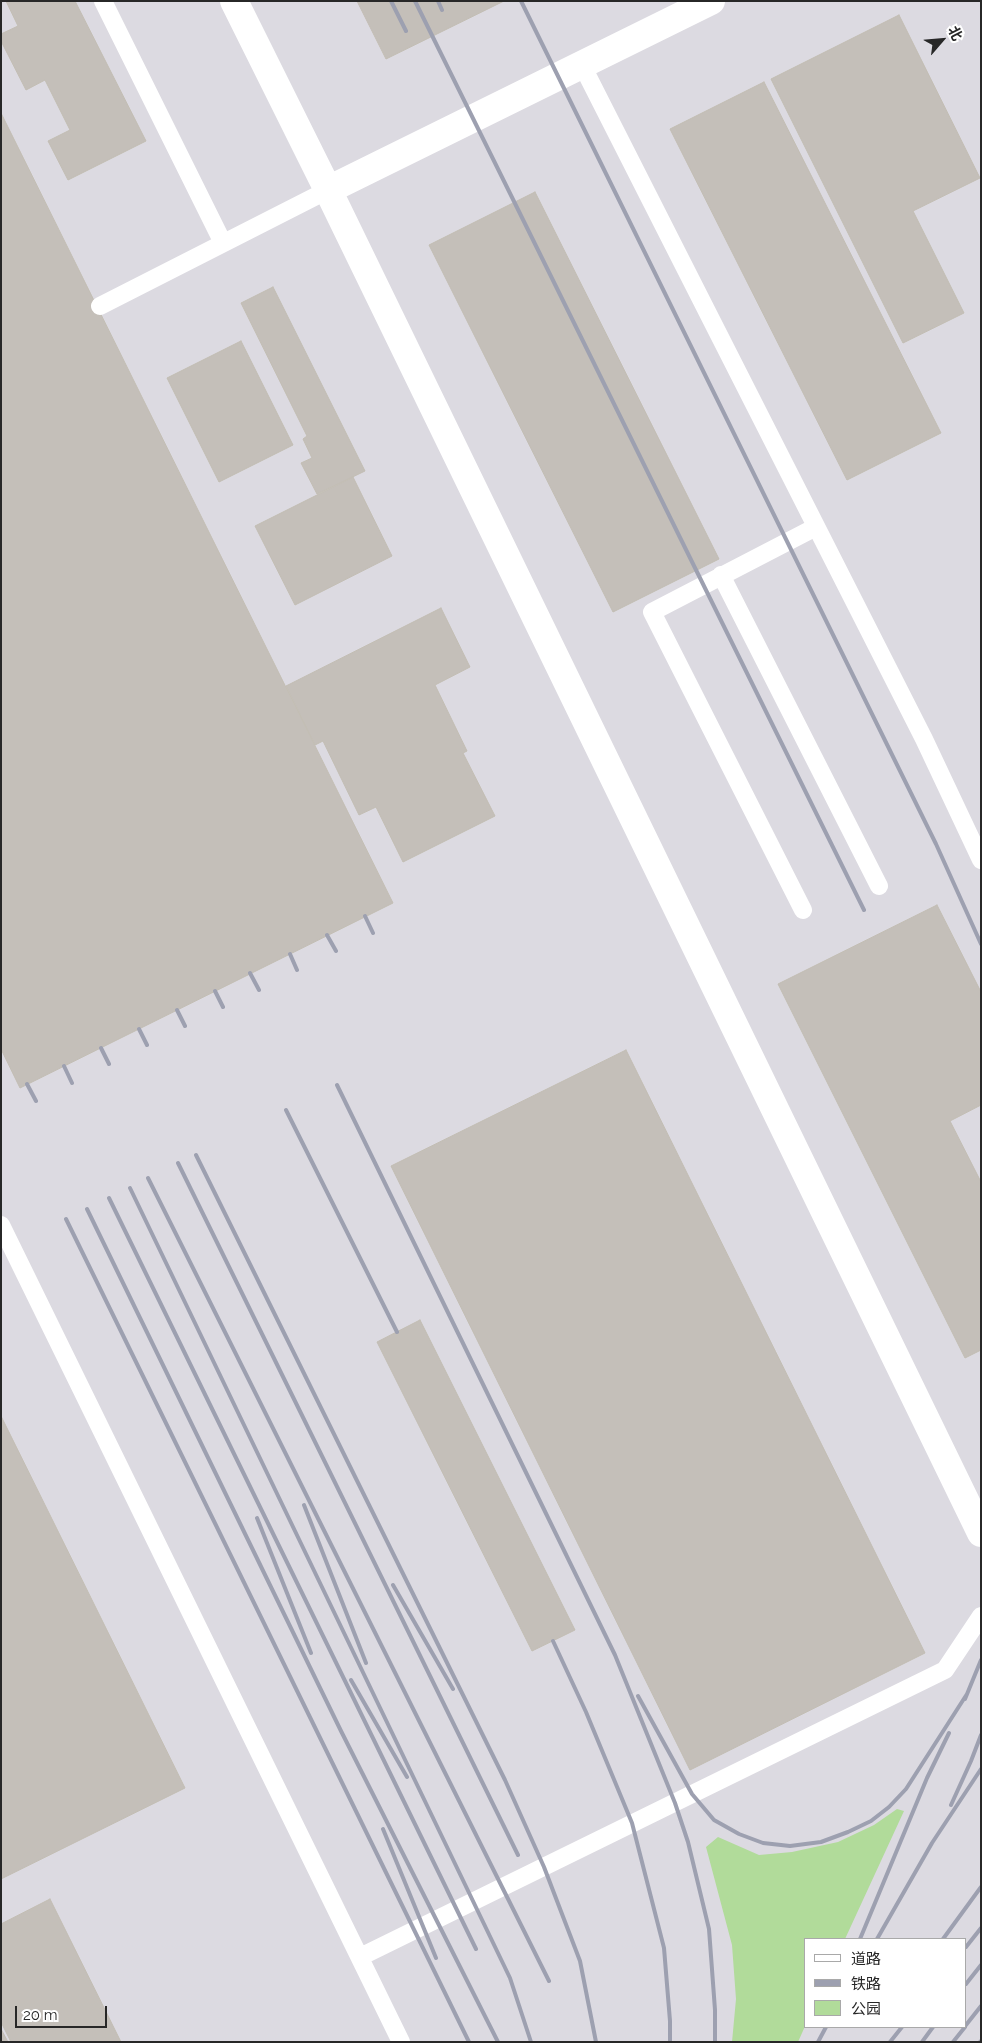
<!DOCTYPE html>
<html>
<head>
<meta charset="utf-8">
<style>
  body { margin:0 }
  #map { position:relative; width:982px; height:2043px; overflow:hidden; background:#e9e2da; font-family:Raleway,"Noto Sans SC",sans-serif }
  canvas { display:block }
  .frame { position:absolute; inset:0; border:2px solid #272727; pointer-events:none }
  .legend { position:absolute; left:804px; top:1938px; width:162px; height:90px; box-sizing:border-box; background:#fff; border:1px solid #a9a9a9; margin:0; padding:6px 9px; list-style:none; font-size:15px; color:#272727 }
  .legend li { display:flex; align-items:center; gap:10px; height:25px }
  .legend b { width:25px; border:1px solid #a9a9a9 }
  .north { position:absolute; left:917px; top:15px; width:50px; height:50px; -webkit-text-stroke:4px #fff; paint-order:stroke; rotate:63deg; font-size:14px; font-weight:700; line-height:20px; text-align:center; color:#272727 }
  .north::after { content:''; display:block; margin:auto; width:18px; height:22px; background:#272727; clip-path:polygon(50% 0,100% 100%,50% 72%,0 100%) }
  .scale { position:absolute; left:15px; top:2006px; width:92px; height:22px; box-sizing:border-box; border:2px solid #272727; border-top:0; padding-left:6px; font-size:15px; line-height:18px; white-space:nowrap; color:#272727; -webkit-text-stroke:4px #fff; paint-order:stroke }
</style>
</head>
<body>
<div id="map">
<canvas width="982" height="2043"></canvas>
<div class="frame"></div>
<ul class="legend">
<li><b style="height:6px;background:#fff"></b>道路</li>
<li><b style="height:6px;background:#9da0b0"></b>铁路</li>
<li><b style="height:14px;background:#b1db9a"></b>公园</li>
</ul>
<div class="north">北</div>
<div class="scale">20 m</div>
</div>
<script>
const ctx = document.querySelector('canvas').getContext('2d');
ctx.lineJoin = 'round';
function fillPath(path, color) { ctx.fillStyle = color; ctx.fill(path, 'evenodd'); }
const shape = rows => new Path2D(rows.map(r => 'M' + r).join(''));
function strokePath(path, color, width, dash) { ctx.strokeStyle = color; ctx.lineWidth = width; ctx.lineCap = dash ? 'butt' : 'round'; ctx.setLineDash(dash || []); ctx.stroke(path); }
const industrial = shape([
  [1,1,981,1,981,2042,1,2042],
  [806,1939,966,1939,966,2027,806,2027]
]);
const green = shape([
  [897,1809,904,1811,845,1939,806,1939,806,2024,798,2042,732,2042,736,1999,732,1945,706,1847,718,1837,759,1855,792,1852,838,1842,874,1825]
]);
const building = shape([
  [6,1,75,1,146,141,68,180,48,141,70,130,45,80,26,90,1,41,1,34,18,26,6,1],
  [357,1,504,1,386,59,357,1],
  [899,15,980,178,913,211,964,313,903,343,771,79,899,15],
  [764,82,941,433,847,480,670,129,764,82],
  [1,113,393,903,20,1088,1,1049,1,113],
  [535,192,719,559,613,612,429,245,535,192],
  [273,287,365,471,317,494,301,463,312,458,303,439,307,436,241,303,273,287],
  [241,341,293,445,219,482,167,378,241,341],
  [353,477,392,556,295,605,255,526,353,477],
  [441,608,470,667,435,685,467,751,463,753,495,816,403,862,376,807,359,815,323,741,315,745,286,686,441,608],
  [937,905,981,992,981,1105,950,1121,981,1182,981,1350,965,1358,778,984,937,905],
  [626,1050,925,1653,690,1770,391,1166,626,1050],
  [420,1320,575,1630,532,1651,377,1342,420,1320],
  [1,1416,185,1788,1,1879,1,1416],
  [50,1899,121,2042,11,2042,1,2022,1,1924,50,1899],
  [1,2029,8,2042,1,2042,1,2029]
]);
const service = shape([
  [103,1,223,243],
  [582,65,924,739,981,860],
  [100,306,328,190],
  [721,575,879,886],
  [803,910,652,612,816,527],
  [1,1225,401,2042],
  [360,1957,945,1670,981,1616]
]);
const minor = shape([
  [234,1,328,190,981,1533],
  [328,190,711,1]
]);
const rail = shape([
  [391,1,406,31],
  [415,1,864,910],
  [438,1,442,10],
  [521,1,936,844,981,944],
  [365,916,373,933],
  [327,935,336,951],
  [290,954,297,970],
  [250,973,259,990],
  [215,991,223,1007],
  [177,1010,185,1026],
  [139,1029,147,1045],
  [101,1048,109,1064],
  [64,1066,72,1083],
  [27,1084,36,1101],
  [337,1085,615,1655,675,1803,688,1842,709,1929,715,2010,715,2042],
  [286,1110,397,1332],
  [196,1155,505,1780,544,1867,580,1961,596,2042],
  [178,1163,518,1855],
  [148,1178,549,1981],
  [130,1188,510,1978,531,2042],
  [109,1198,476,1949],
  [87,1209,341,1731,498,2042],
  [66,1219,469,2042],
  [304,1505,366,1663],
  [257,1518,311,1653],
  [393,1585,453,1689],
  [553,1641,586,1712,632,1823,664,1948,670,2021,670,2042],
  [351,1680,407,1777],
  [638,1696,692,1794,714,1820,739,1834,763,1843,790,1846,821,1842,848,1832,871,1821,889,1807,906,1789,967,1694],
  [965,1699,981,1660],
  [951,1805,971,1761,981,1735],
  [383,1829,436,1958],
  [860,1939,927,1778,949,1733],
  [877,1939,932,1843,981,1769],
  [943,1939,981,1887],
  [966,1947,981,1928],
  [966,1984,981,1965],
  [966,2025,981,2006],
  [818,2042,826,2027],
  [890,2042,902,2027],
  [922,2042,933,2027],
  [953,2042,965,2027],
  [980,2042,981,2041]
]);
fillPath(industrial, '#dcdae1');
fillPath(green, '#b1db9a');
fillPath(building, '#c4bfb9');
strokePath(building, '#c3beb4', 1);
strokePath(service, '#fff', 18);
strokePath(minor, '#fff', 28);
strokePath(rail, '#9da0b0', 4);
</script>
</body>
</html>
